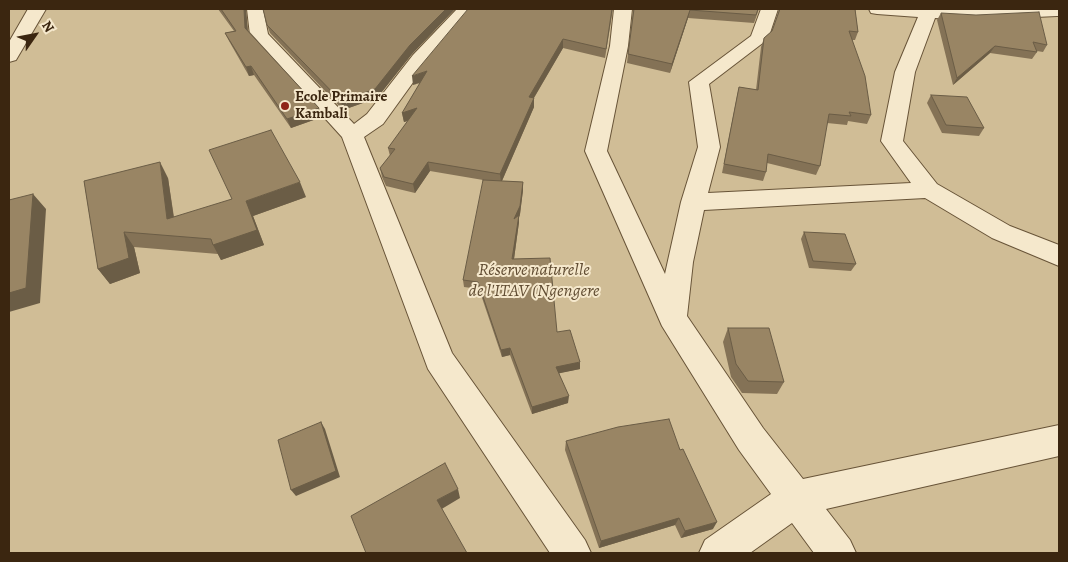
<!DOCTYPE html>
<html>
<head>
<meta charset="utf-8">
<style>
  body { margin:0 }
  #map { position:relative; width:1068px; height:562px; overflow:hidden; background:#efdcb1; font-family:Alegreya,serif }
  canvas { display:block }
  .frame { position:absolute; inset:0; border:10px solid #3b2610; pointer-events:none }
  .north { position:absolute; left:10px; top:10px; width:50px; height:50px; -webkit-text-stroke:4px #f5e8cc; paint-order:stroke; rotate:57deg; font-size:14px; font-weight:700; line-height:20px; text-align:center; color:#3b2610 }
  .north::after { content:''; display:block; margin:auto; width:18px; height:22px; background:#3b2610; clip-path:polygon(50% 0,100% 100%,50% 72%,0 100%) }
</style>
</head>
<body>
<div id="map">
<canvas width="1068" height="562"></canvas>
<div class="frame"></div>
<div class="north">N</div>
</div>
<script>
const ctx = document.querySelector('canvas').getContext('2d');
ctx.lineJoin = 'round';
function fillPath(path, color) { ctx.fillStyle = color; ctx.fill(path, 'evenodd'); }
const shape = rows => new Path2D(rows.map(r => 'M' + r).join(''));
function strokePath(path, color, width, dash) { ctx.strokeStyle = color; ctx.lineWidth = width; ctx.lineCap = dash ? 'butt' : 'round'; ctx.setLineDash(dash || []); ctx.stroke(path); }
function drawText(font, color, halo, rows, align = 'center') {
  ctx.font = font + ' Alegreya,serif'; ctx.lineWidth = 4; ctx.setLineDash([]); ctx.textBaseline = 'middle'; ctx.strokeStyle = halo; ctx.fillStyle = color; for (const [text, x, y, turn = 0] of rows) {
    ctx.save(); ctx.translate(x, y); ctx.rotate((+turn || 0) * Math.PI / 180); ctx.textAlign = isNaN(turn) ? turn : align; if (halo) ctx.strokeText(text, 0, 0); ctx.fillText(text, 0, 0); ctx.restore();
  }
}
const green = shape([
  [9,9,1059,9,1059,553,9,553]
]);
const street = shape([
  [28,9,46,9,16,60,9,62,9,42,28,9],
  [247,9,263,9,268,34,354,124,367,114,413,55,457,9,475,9,427,63,383,124,364,137,452,353,585,540,591,553,550,553,428,369,342,137,253,39,250,35,247,9],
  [614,9,632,9,628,46,607,151,665,274,681,202,698,147,689,82,751,36,761,9,778,9,768,39,709,84,720,147,708,193,911,183,881,141,895,72,918,17,877,14,871,13,869,9,1059,9,1059,16,1057,16,972,20,935,18,915,72,903,141,937,184,1010,226,1059,245,1059,266,992,238,925,198,704,210,693,262,687,316,763,428,803,479,1059,425,1059,456,826,509,850,540,856,553,814,553,792,523,750,553,699,553,705,540,771,494,739,450,662,326,585,151,610,46,614,9]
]);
const wall = shape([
  [218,9,246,9,248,30,319,108,322,117,291,128,254,75,249,76,229,41,225,33,234,31],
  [263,9,455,9,412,54,377,98,343,110,270,33,267,25],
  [613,9,605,58,563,48,534,98,534,107,502,181,523,182,523,190,520,214,519,217,519,222,514,259,557,332,580,369,559,373,568,403,532,414,510,355,502,357,479,289,464,287,463,280,489,181,430,171,415,193,386,186,382,177,380,168,390,156,388,148,408,121,404,122,402,113,420,83,413,85],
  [633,9,759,9,754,23,688,18,670,73,627,63],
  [779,9,855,9,858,32,855,40,852,40,871,115,867,124,848,121,847,125,827,123,820,166,816,175,767,163,766,172,763,181,722,173,737,96,739,87,756,90,761,47,764,38,772,31],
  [941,13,1047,45,1043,52,1037,51,1037,52,1032,59,990,53,953,85,937,20],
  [931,95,984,128,979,136,942,133,927,103],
  [168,178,174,217,306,197,253,216,264,245,221,260,218,254,134,247,140,273,110,284,98,269,84,181],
  [804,232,856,264,851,271,809,268,801,239],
  [728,328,784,382,777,394,742,393,731,377,723,342],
  [566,441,680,450,713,529,681,538,675,525,599,548,565,450]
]);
const shadedWall = shape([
  [244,9,246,9,248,36,245,28],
  [446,9,455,9,412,54,377,98,343,110,341,101,410,45],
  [690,10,688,18,670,73,672,64],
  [563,39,563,48,529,106,529,97],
  [995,46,990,53,953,85,957,78],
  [251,66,254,75,249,76,246,67],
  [427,71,428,80,413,85,412,76],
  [534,98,534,107,501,183,500,174],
  [319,108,322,117,291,128,287,119],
  [417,108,419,117,404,122,402,113],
  [160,162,168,178,176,234,167,219],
  [428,162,430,171,415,193,413,184],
  [300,182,306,197,253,216,264,245,221,260,213,245,246,201],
  [523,182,523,190,520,214,519,217,519,222,513,266,514,219],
  [33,194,46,209,40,303,9,312,9,293],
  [124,232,134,247,140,273,110,284,98,269],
  [510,348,510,355,502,357,501,350],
  [580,362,580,369,556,374,556,367],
  [569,396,568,403,532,414,532,407],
  [321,422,325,429,340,477,296,496,291,490],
  [458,489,460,498,440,510,437,500],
  [679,518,675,525,599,548,601,541],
  [717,522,713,529,681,538,685,531]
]);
const building = shape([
  [221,9,244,9,245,28,319,108,287,119,251,66,246,67,225,33,236,31,221,9],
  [263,9,446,9,410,45,375,89,341,101,267,25,263,9],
  [468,9,612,9,606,49,563,39,529,97,534,98,500,174,428,162,413,184,384,177,380,168,395,149,388,148,417,108,402,113,427,71,412,76,468,9],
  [634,9,758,9,756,15,690,10,672,64,628,54,634,9],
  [780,9,855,9,858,32,849,31,865,76,871,115,849,112,851,116,829,114,820,166,768,154,766,172,724,164,739,87,758,90,764,38,772,31,780,9],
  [1039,12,1047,45,1033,42,1037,52,995,46,957,78,941,13,976,15,1039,12],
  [931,95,967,97,984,128,946,125,931,95],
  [271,130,300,182,246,201,257,230,213,245,211,239,124,232,129,258,98,269,84,181,160,162,167,219,232,199,209,150,271,130],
  [483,180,523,182,520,206,514,219,519,215,512,259,550,258,557,332,570,330,580,362,556,367,569,396,532,407,510,348,501,350,478,282,463,280,483,180],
  [33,194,26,288,9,293,9,200,33,194],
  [804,232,845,234,856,264,813,261,804,232],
  [728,328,769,328,784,382,748,381,736,364,728,328],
  [669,419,680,450,683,449,717,522,685,531,679,518,601,541,566,441,618,427,669,419],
  [321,422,336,471,291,490,278,440,321,422],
  [445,463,458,489,437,500,467,553,366,553,351,516,445,463]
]);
const markers = [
  [285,106,5,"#8f2418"]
];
const farPoinames = [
  ["Ecole Primaire",295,97],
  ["Kambali",295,114]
];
const parkNames = [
  ["Réserve naturelle",534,271],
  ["de l'ITAV (Ngengere",534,292]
];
fillPath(green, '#d0bd96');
strokePath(street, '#685438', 2);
fillPath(street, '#f5e8cc');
fillPath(wall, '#847256');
fillPath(shadedWall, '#6b5d46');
fillPath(building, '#998564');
strokePath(building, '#6b5d46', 1);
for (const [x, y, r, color] of markers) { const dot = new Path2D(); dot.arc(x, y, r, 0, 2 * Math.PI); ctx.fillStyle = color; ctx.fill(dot); strokePath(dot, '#f5e8cc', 2); }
drawText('bold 15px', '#3b2610', '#f5e8cc', farPoinames, 'left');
drawText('italic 18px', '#604c32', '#f5e8cc', parkNames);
</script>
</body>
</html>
